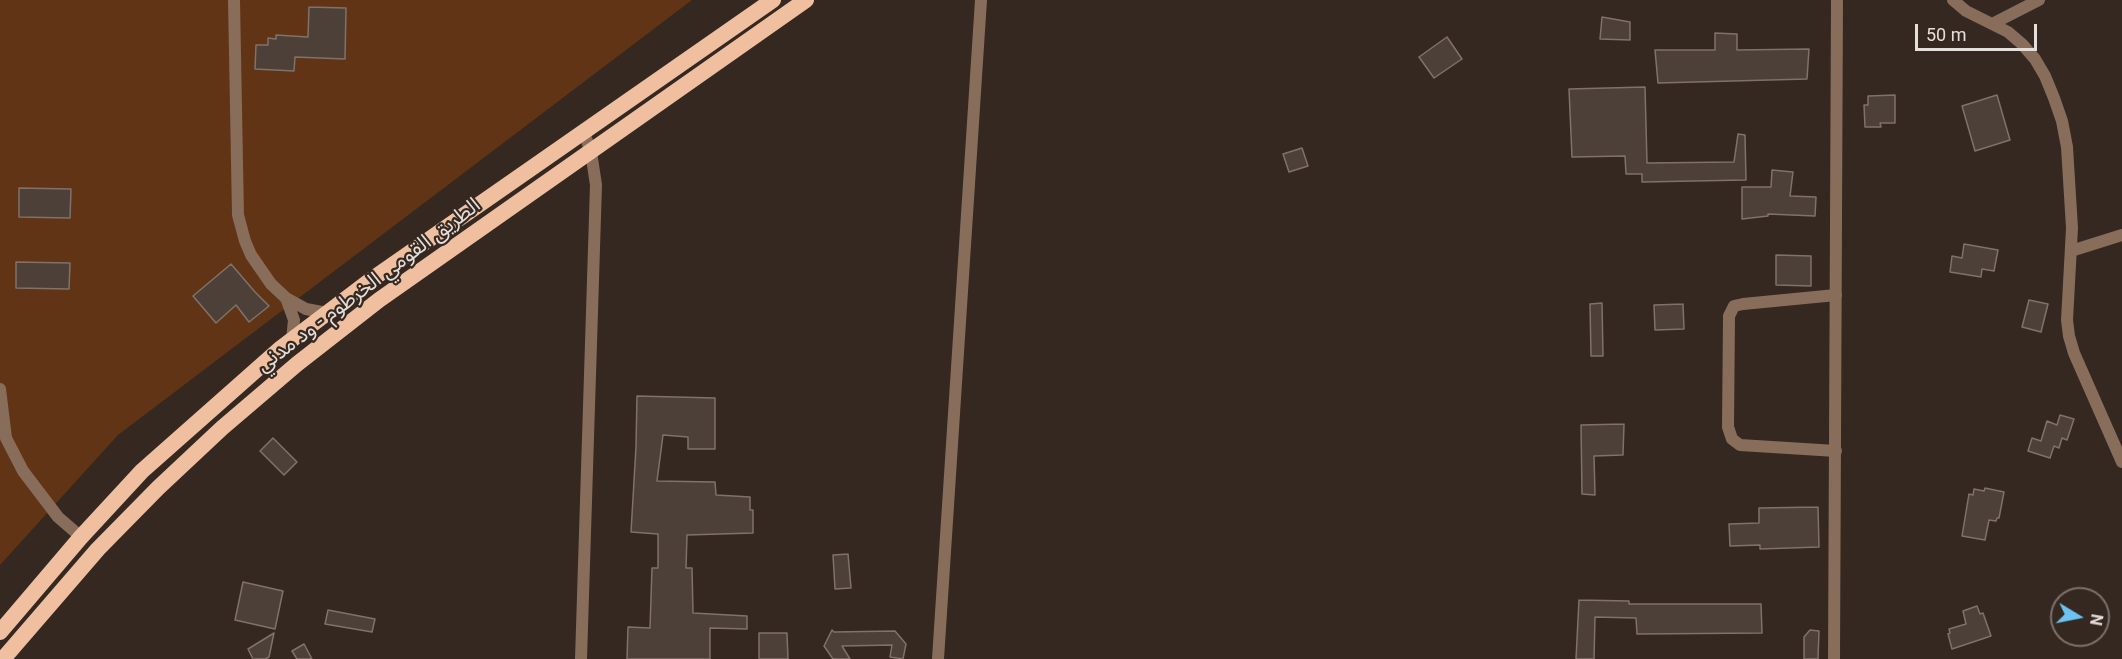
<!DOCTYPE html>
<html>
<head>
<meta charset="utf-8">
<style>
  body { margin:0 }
  #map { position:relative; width:2122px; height:659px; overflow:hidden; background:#342821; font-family:Roboto,sans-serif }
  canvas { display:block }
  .north { position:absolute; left:2050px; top:587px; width:60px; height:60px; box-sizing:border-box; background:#342821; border:2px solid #7b716b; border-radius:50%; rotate:100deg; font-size:16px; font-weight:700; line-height:24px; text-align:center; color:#e6ded9 }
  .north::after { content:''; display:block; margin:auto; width:21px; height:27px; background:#6cc3f2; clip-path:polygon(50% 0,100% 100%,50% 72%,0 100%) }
  .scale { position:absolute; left:1915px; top:24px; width:122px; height:27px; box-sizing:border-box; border:3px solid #e6ded9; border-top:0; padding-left:8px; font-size:18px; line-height:21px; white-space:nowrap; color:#e6ded9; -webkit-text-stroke:4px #342821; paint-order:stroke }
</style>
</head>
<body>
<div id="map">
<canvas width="2122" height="659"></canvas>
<div class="north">N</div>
<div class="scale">50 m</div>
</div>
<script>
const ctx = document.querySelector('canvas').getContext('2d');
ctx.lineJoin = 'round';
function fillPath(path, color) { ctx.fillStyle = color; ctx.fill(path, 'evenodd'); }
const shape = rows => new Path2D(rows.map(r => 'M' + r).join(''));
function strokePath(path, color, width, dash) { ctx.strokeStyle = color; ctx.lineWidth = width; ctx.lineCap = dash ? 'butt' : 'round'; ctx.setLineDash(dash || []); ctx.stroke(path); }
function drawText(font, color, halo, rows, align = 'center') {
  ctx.font = font + ' Roboto,"Noto Sans Arabic",sans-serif'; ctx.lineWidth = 4.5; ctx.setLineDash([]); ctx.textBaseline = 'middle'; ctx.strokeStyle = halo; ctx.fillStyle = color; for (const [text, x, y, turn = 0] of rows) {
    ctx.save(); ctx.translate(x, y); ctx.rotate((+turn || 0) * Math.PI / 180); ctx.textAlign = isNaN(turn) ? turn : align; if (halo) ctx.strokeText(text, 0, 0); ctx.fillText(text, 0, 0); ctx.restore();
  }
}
const green = shape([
  [0,0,692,0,118,435,0,565]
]);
const building = shape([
  [309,7,346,8,345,59,295,57,294,71,255,69,256,45,268,45,268,38,276,39,276,35,308,37,309,7],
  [1602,17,1630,22,1630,40,1600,39,1602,17],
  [1715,33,1737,34,1737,50,1809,49,1807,79,1658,83,1655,50,1715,50,1715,33],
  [1447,37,1462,59,1434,78,1419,57,1447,37],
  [1645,87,1647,163,1734,162,1738,134,1745,135,1746,180,1642,182,1642,174,1626,174,1625,156,1572,157,1569,89,1645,87],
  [1895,95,1895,123,1880,123,1881,127,1865,127,1864,105,1868,105,1868,96,1895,95],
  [1997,95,2010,140,1975,151,1962,106,1997,95],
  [1302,148,1308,166,1289,172,1283,154,1302,148],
  [1772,170,1793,172,1790,196,1816,197,1815,216,1768,214,1768,216,1742,219,1742,187,1771,187,1772,170],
  [19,188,71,189,70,218,19,217,19,188],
  [1964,244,1998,250,1994,271,1982,269,1981,277,1950,272,1952,256,1962,258,1964,244],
  [1776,255,1811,256,1811,286,1776,285,1776,255],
  [16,262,70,263,69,289,16,288,16,262],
  [231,264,255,292,269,306,249,322,236,305,216,323,193,296,231,264],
  [2029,300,2048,304,2041,332,2022,327,2029,300],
  [1602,303,1603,356,1591,356,1590,304,1602,303],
  [1683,304,1684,329,1655,330,1654,305,1683,304],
  [637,396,715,398,715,449,688,449,688,437,663,435,657,481,715,482,716,495,750,497,750,510,753,510,753,533,687,535,686,568,692,568,693,613,747,616,747,629,710,628,710,659,627,659,628,627,650,628,652,568,658,568,658,534,631,532,636,447,637,396],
  [2060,415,2074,419,2067,440,2062,438,2059,448,2054,446,2050,458,2028,451,2032,438,2041,441,2047,421,2057,425,2060,415],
  [1624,424,1623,455,1594,456,1595,495,1582,494,1581,425,1624,424],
  [273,438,297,462,284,475,260,451,273,438],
  [1985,488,2004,492,1999,518,1997,518,1996,521,1989,520,1985,540,1962,536,1969,494,1973,495,1974,489,1984,491,1985,488],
  [1818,507,1819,547,1760,549,1760,545,1730,546,1729,524,1759,523,1759,508,1818,507],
  [848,554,851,588,835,589,833,555,848,554],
  [243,582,283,591,275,629,235,620,243,582],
  [1579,600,1629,601,1629,604,1761,604,1762,633,1637,634,1636,618,1595,617,1594,659,1576,659,1579,600],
  [1977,606,1980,614,1983,613,1991,636,1952,649,1948,634,1950,633,1949,629,1966,624,1963,611,1977,606],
  [328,610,375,619,372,632,325,624,328,610],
  [832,630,834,632,895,631,906,644,903,659,890,657,892,645,842,646,850,659,833,659,824,646,832,630],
  [1810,630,1819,631,1818,659,1804,659,1804,637,1810,630],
  [274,633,269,657,265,659,253,659,248,649,274,633],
  [759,633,787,633,788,659,759,659,759,633],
  [304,644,312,659,297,659,292,651,304,644]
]);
const minor = shape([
  [234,0,238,215,245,241,251,255,271,284,286,298,306,309,327,313],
  [1953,0,1966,11,2008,32,2022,44,2035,59,2045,76,2054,98,2062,121,2067,147,2072,228,2067,320,2069,336,2074,353,2122,462],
  [1994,23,2039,0],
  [2071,251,2122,235],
  [286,298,294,320,292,340],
  [0,389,6,438,23,471,58,517,81,537],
  [1836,451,1740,445,1732,439,1728,427,1729,316,1734,306,1743,304,1836,295],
  [581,659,596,185,591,152,584,133],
  [938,659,981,0]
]);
const tertiary = shape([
  [1834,659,1837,0]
]);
const trunk = shape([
  [0,632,81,537,142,471,281,348,368,282,773,0],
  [3,659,98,549,158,488,222,428,297,364,379,300,806,0]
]);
const streetNames = [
  ["الطريق القومي الخرطوم - ود مدني",369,286,-37]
];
fillPath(green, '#603414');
fillPath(building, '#4c4038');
strokePath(building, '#80726a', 1.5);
strokePath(minor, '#886d5b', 12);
strokePath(tertiary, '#886d5b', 12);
strokePath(trunk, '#f0bfa0', 16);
drawText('21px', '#e6ded9', '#342821', streetNames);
</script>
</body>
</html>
